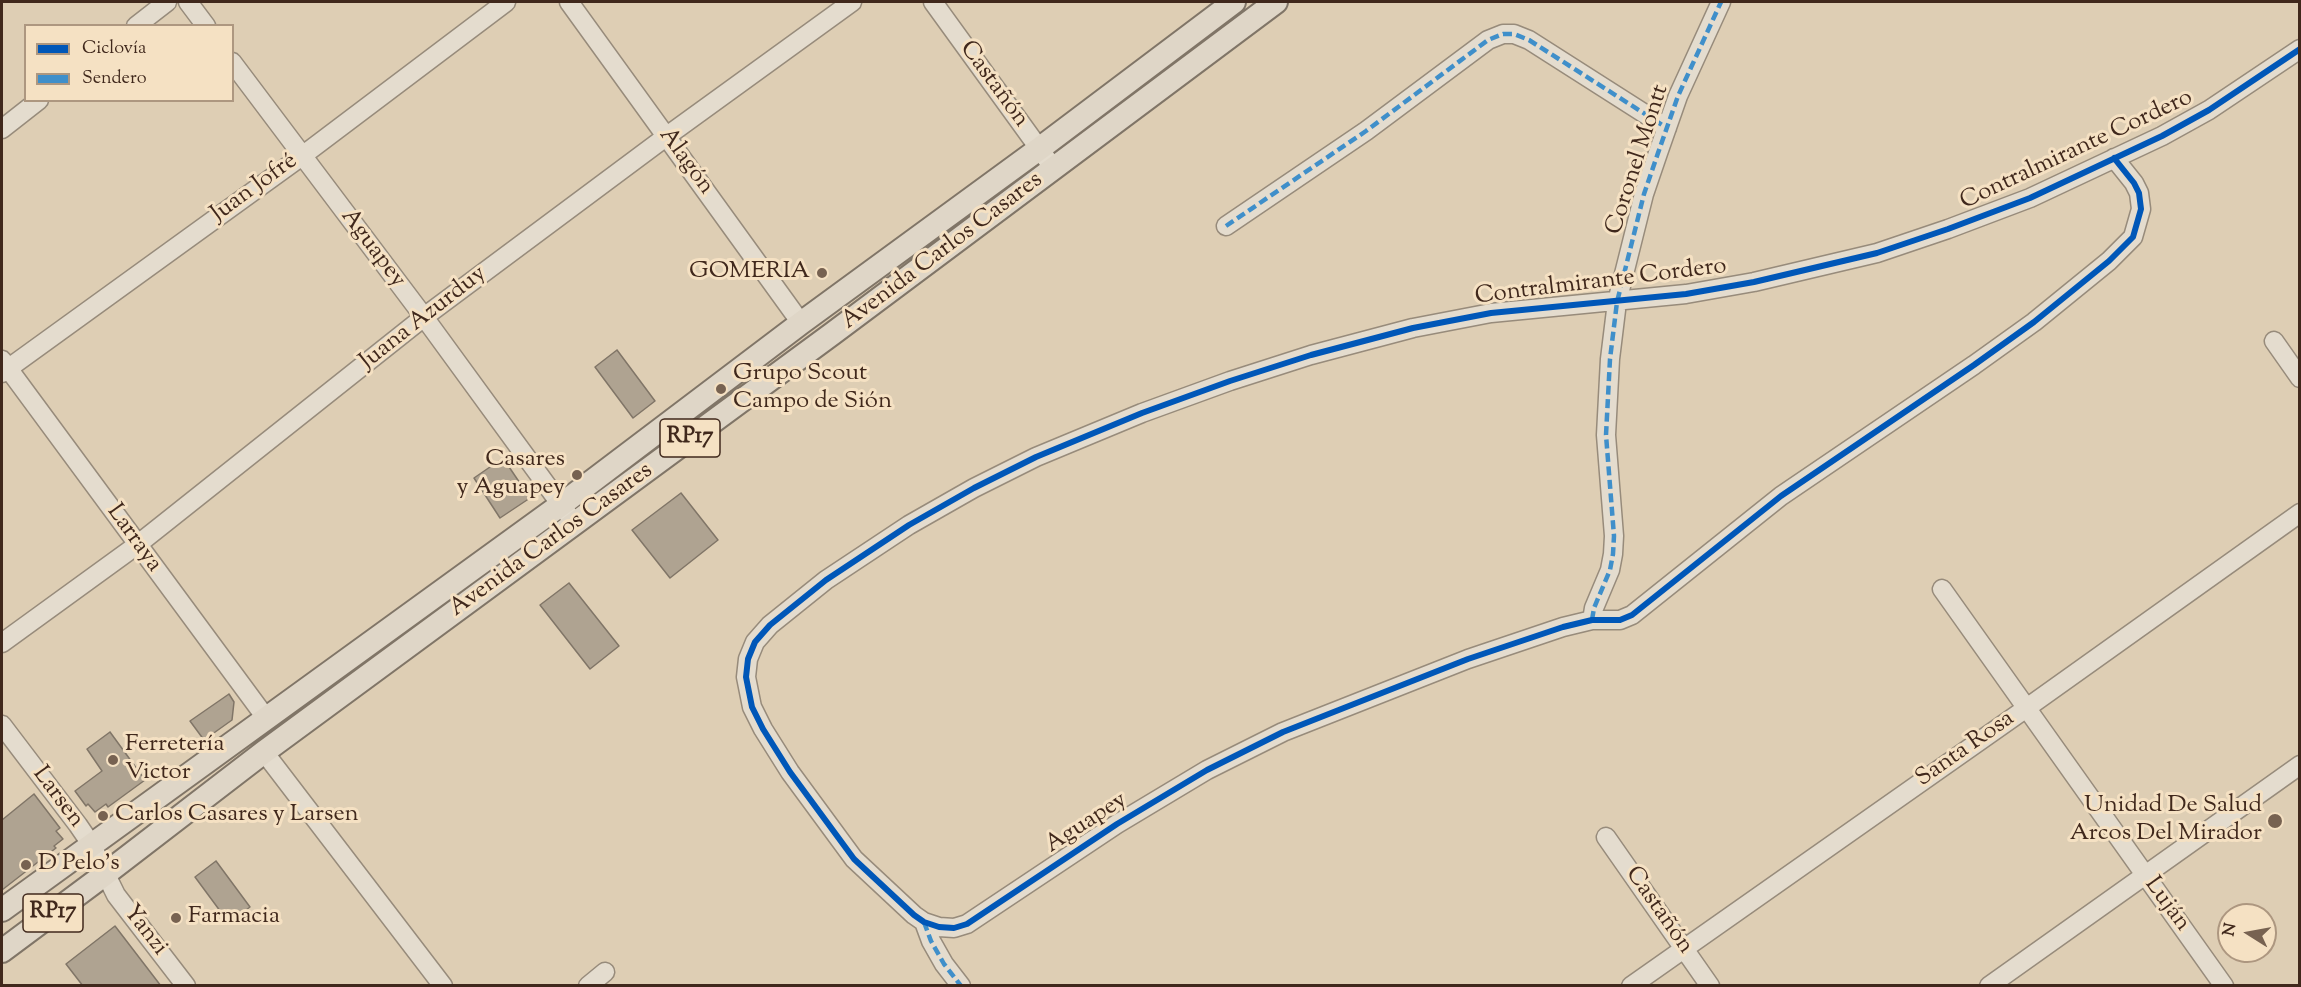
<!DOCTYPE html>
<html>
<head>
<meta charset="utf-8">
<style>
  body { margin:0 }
  #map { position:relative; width:2301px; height:987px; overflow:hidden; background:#deceb4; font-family:"Sorts Mill Goudy",serif }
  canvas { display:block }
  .frame { position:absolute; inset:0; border:3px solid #40281c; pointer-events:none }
  .legend { position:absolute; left:24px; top:24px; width:210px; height:78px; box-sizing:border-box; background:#f5e1c3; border:2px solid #ad9780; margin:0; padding:8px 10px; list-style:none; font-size:18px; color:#40281c }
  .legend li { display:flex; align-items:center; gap:12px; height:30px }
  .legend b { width:30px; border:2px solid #ad9780 }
  .north { position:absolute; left:2217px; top:903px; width:60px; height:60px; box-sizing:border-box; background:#f5e1c3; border:2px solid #ad9780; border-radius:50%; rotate:281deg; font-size:16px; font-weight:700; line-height:24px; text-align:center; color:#40281c }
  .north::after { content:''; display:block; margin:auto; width:21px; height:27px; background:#776251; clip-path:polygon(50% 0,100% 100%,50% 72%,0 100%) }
</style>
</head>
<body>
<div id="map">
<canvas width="2301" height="987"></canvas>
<div class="frame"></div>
<ul class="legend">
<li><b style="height:8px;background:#0057b8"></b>Ciclovía</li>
<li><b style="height:8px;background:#3f8fca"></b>Sendero</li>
</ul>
<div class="north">N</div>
</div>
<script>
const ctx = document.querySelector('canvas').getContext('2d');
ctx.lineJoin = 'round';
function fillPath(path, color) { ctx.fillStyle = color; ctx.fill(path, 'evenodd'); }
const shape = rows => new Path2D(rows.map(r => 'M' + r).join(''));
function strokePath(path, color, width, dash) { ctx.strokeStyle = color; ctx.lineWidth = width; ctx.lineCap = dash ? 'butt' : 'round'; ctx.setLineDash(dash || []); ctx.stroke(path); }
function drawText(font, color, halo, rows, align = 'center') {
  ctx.font = font + ' "Sorts Mill Goudy",serif'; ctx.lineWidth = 6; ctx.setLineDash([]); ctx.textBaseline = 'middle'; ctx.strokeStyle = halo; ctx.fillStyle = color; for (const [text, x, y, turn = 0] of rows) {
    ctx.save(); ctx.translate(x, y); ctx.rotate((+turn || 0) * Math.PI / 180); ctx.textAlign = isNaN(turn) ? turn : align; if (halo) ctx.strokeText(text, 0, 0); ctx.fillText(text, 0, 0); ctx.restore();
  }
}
const building = shape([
  [617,350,655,401,633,418,595,367,617,350],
  [503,458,530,498,500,518,474,478,503,458],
  [681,493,718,540,670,578,632,530,681,493],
  [569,583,619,646,590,669,540,605,569,583],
  [229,694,234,702,232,720,204,740,190,721,229,694],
  [110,732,145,780,108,807,106,804,95,812,88,804,86,806,75,791,102,771,87,749,110,732],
  [34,794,60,828,56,831,63,839,54,846,56,848,2,890,2,820,34,794],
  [216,861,250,907,229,923,195,877,216,861],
  [115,926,161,986,83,986,66,964,115,926]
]);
const minor = shape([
  [188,2,206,26],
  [569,2,801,323],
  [933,2,1054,169],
  [136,26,167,2],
  [232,62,424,317,575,524],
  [2,129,39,100],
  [2114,158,2134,183,2139,193,2141,209,2133,237,2109,261,2034,322,1974,365,1781,496,1632,615,1620,620,1592,620,1563,627,1468,659,1283,732,1207,770,1117,824,967,924,954,928,939,927,924,922,914,915,854,859,790,772,763,729,752,707,746,677,748,659,755,642,770,625,826,580,909,525,974,488,1036,457,1142,413,1230,381,1311,355,1413,328,1491,313,1686,294,1754,282,1877,253,1948,229,2030,198,2162,136,2209,110,2300,49],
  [1226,226,1366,131,1488,40,1503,34,1514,34,1529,40,1667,128],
  [2274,341,2300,378],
  [2,360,266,718],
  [2,373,302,156,506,2],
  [1942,589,2224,986],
  [1592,620,1594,608,1610,570,1613,554,1614,536,1606,435,1610,359,1617,302,1644,194,1658,153,1678,96,1721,2],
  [2,643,137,545,424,317,667,136,852,2],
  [2,725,78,825,91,844,116,895,186,986],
  [264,752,443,986],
  [1606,837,1710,986],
  [924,922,931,941,944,964,961,986],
  [588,986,605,972],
  [1631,986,2028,707,2300,513],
  [1989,986,2300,765]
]);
const major = shape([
  [2,910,562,504,801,323,1039,149,1234,2],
  [2,951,104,875,264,752,832,334,1276,2]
]);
const quiet = shape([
  [1226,226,1366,131,1488,40,1503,34,1514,34,1529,40,1667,128],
  [1592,620,1594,608,1610,570,1613,554,1614,536,1606,435,1610,359,1617,302,1644,194,1658,153,1678,96,1721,2],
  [924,922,931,941,944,964,961,986]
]);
const cycleway = shape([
  [2114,158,2134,183,2139,193,2141,209,2133,237,2109,261,2034,322,1974,365,1781,496,1632,615,1620,620,1592,620,1563,627,1468,659,1283,732,1207,770,1117,824,967,924,954,928,939,927,924,922,914,915,854,859,790,772,763,729,752,707,746,677,748,659,755,642,770,625,826,580,909,525,974,488,1036,457,1142,413,1230,381,1311,355,1413,328,1491,313,1686,294,1754,282,1877,253,1948,229,2030,198,2162,136,2209,110,2300,49]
]);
const markers = [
  [822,273,6,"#776251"],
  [721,389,6,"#776251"],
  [577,475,6,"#776251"],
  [113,760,6,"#776251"],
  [103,816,6,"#776251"],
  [2275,821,8,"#776251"],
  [26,865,6,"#776251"],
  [176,918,6,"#776251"]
];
const shields = [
  [690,438,60],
  [53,913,60]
];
const shieldNames = [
  ["RP17",690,438],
  ["RP17",53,913]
];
const streetNames = [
  ["Castañón",993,85,54],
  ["Contralmirante Cordero",2077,151,-25],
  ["Coronel Montt",1639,160,-72],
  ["Alagón",685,162,54],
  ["Juan Jofré",255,189,-36],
  ["Aguapey",372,249,53],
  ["Avenida Carlos Casares",943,252,-37],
  ["Contralmirante Cordero",1601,283,-7],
  ["Juana Azurduy",424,319,-38],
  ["Larraya",133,539,54],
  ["Avenida Carlos Casares",552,541,-36],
  ["Santa Rosa",1966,750,-35],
  ["Larsen",57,798,53],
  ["Aguapey",1087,824,-33],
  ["Luján",2166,905,54],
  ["Castañón",1658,911,55],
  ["Yanzi",144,931,52]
];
const poiNames = [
  ["GOMERIA",810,273,"right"],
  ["Grupo Scout",733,375],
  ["Campo de Sión",733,403],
  ["Casares",565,461,"right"],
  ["y Aguapey",565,489,"right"],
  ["Ferretería",125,746],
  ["Victor",125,774],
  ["Unidad De Salud",2262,807,"right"],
  ["Arcos Del Mirador",2262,835,"right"],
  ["Carlos Casares y Larsen",115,816],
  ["D Pelo's",38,865],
  ["Farmacia",188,918]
];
fillPath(building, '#afa391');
strokePath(building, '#807567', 1.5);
strokePath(minor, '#978b7b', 21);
strokePath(major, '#807567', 26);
strokePath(minor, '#e4dcce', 18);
strokePath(major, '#dfd6c7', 22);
strokePath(quiet, '#3f8fca', 4.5, [9, 4.5]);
strokePath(cycleway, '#0057b8', 6);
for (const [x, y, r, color] of markers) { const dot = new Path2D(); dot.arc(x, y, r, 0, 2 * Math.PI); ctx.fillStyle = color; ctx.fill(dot); strokePath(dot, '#f5e1c3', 2); }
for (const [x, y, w] of shields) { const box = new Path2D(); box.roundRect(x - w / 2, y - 19, w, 38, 4.5); ctx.fillStyle = '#f5e1c3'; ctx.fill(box); strokePath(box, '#40281c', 1.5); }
drawText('bold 22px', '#40281c', null, shieldNames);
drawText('24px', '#40281c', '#f5e1c3', streetNames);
drawText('24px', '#40281c', '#f5e1c3', poiNames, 'left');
</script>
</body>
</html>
